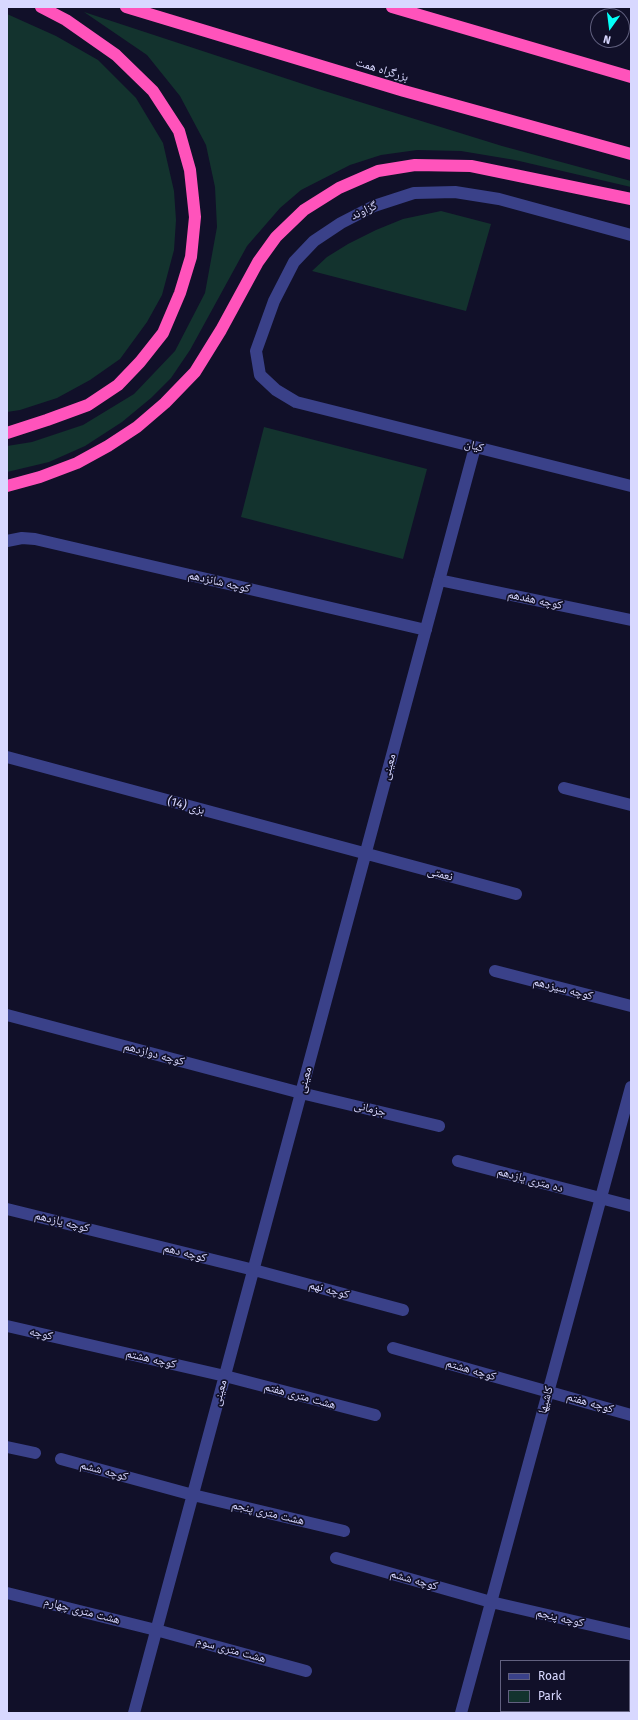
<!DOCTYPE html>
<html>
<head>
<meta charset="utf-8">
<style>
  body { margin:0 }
  #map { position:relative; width:638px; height:1720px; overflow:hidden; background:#111029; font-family:"Fira Sans",sans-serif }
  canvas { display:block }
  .frame { position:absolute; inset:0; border:8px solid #d8d8ff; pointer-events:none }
  .legend { position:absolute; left:500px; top:1660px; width:130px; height:52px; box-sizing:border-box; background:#111029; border:1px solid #61607f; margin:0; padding:5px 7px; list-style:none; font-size:12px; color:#d8d8ff }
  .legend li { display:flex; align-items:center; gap:8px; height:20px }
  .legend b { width:20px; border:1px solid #61607f }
  .north { position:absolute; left:590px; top:8px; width:40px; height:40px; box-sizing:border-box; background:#111029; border:1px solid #61607f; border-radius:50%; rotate:194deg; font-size:11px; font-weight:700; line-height:16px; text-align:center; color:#d8d8ff }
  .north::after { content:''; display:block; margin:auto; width:14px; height:18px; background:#04fff8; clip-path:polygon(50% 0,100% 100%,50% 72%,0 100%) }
</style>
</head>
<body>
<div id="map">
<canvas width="638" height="1720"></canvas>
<div class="frame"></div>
<ul class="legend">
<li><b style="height:5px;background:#3a4189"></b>Road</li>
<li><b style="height:11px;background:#13332e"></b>Park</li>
</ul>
<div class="north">N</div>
</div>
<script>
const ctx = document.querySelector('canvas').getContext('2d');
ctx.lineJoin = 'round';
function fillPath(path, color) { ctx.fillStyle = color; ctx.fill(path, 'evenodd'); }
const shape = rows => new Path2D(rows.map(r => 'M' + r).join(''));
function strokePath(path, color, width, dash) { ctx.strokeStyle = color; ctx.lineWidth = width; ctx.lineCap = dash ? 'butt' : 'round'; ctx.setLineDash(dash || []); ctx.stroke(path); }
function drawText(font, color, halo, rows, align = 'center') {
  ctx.font = font + ' "Fira Sans","Noto Naskh Arabic",sans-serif'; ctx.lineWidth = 3.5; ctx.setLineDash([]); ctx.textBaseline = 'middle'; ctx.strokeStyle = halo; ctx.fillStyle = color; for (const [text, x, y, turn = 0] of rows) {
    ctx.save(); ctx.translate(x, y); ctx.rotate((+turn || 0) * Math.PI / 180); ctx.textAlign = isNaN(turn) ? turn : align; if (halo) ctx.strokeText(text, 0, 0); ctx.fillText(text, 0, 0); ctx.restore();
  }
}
const green = shape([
  [84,12,318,89,502,146,631,181,631,187,515,160,461,151,417,150,381,155,350,165,301,190,280,208,247,246,190,350,171,378,151,398,122,422,85,446,49,462,7,472,7,446,32,442,83,425,134,394,175,351,205,293,217,227,215,187,206,145,180,96,147,55],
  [7,14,56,36,98,60,136,98,163,143,174,191,176,220,174,250,162,295,147,322,120,359,90,380,57,398,20,410,7,412],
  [441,211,491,224,466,311,312,271,327,257,348,244,376,230,403,219],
  [264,427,427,469,403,559,241,517]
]);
const street = shape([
  [631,235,499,199,455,192,414,193,374,206,341,223,314,241,294,262,274,301,256,351,260,375,276,390,296,402,631,486],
  [7,541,22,538,35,539,426,630],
  [439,580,631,620],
  [7,757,516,894],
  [564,788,631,805],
  [495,971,631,1006],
  [7,1015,301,1093,439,1126],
  [458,1161,631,1206],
  [7,1209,254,1270,403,1310],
  [7,1326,225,1376,375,1415],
  [393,1348,631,1415],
  [7,1447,35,1453],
  [61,1459,193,1495,344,1531],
  [336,1558,491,1602,630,1634],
  [7,1593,156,1630,306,1671],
  [134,1713,475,447],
  [461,1713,631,1087]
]);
const highway = shape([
  [126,7,404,91,631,154],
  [392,7,631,77],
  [7,433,47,420,88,405,118,385,140,362,163,333,180,293,191,257,195,217,190,170,179,131,153,91,116,55,66,20,41,7],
  [7,486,40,477,77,463,108,446,137,427,165,403,195,372,221,330,258,262,276,237,304,210,339,188,378,171,415,165,471,166,631,199]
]);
const streetNames = [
  ["بزرگراه همت",382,70,17],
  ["گزاوند",364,211,-25],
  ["کیان",474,446,14],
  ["کوچه شانزدهم",219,582,13],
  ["کوچه هفدهم",535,600,12],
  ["معینی",389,767,-75],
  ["بزی (14)",186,806,15],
  ["نعمتی",440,874,15],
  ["کوچه سیزدهم",563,989,14],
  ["کوچه دوازدهم",154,1054,15],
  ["معینی",305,1080,-75],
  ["جزمانی",370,1109,14],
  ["ده متری یازدهم",530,1180,15],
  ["کوچه یازدهم",62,1222,14],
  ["کوچه دهم",185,1253,14],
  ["کوچه نهم",329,1290,15],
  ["کوچه",41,1334,13],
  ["کوچه هشتم",151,1359,13],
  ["کوچه هشتم",471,1370,16],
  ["معینی",220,1393,-75],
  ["هشت متری هفتم",300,1396,15],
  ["کاشیها",546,1400,-75],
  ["کوچه هفتم",590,1403,16],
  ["کوچه ششم",104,1471,15],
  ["هشت متری پنجم",268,1513,13],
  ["کوچه ششم",414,1580,16],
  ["هشت متری چهارم",82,1611,14],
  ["کوچه پنجم",560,1618,13],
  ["هشت متری سوم",231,1650,15]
];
fillPath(green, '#13332e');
strokePath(street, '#3a4189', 12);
strokePath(highway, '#ff53bb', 12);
drawText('12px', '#d8d8ff', '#111029', streetNames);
</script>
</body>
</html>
